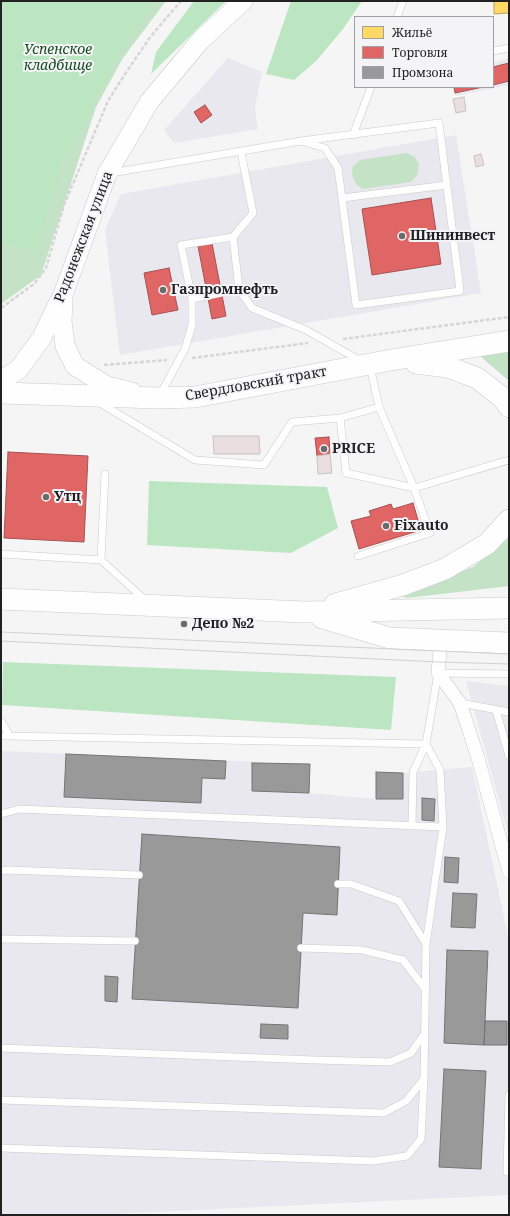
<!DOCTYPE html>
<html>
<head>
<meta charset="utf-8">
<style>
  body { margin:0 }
  #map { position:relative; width:510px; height:1216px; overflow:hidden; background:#f5f5f6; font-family:"Noto Serif",serif }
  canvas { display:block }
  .frame { position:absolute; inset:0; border:2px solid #212122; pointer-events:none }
  .legend { position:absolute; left:354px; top:16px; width:140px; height:72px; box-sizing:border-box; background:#f4f4f7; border:1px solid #a0a0a2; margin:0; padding:5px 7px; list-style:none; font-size:12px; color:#212122 }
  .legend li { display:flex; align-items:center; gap:8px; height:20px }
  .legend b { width:20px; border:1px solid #a0a0a2 }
</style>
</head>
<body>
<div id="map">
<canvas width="510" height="1216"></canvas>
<div class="frame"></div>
<ul class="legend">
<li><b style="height:11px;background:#ffd966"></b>Жильё</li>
<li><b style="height:11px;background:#e06666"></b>Торговля</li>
<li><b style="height:11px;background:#999"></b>Промзона</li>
</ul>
</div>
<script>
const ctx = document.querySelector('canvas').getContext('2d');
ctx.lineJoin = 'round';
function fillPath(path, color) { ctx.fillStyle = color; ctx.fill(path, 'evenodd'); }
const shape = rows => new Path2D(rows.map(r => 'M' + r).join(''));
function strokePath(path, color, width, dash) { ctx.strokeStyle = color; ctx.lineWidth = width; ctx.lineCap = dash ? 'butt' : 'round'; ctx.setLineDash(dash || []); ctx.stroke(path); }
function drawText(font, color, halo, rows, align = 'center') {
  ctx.font = font + ' "Noto Serif",serif'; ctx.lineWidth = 4; ctx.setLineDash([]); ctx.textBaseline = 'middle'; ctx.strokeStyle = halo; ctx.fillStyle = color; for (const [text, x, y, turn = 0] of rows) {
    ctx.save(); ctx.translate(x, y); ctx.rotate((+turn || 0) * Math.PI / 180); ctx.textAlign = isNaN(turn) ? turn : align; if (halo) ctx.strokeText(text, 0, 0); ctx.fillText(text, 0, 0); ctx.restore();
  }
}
const built = shape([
  [228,58,262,72,255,107,258,129,174,143,164,130],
  [509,58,509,85,455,96,453,87,493,87,493,63],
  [456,135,481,293,120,355,105,230,121,194],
  [466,681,509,686,509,837],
  [1,751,310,764,309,793,376,799,376,772,403,773,472,767,509,941,509,1195,92,1215,1,1215]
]);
const green = shape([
  [1,1,166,1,123,58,96,107,41,275,1,304],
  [407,153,415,157,419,165,417,175,411,182,363,189,356,184,352,175,353,166,360,160],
  [509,352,509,381,479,355],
  [509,538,509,586,407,598,399,595,473,567]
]);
const forest = shape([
  [1,1,153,1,149,11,118,56,62,163,36,253,1,242],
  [194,1,226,1,151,74,156,52],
  [291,1,362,1,343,29,316,61,294,80,266,74],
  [149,481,327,487,338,528,291,553,147,545],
  [3,662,396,677,391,730,2,705]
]);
const homes = shape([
  [494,1,509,1,509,13,494,14,494,1]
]);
const shops = shape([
  [509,63,509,81,493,85,493,67,509,63],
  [454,87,483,87,455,93,454,87],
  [205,105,212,115,201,123,194,112,205,105],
  [431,198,441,264,372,275,362,209,431,198],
  [211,238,226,316,212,319,197,241,211,238],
  [169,268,178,310,152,315,144,273,169,268],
  [329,437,330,454,317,456,315,438,329,437],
  [8,452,88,456,84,542,4,538,8,452],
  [413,503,421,530,359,549,351,521,371,516,369,511,391,504,393,509,413,503]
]);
const industry = shape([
  [66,754,226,761,225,779,202,778,201,803,64,797,66,754],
  [252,763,310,764,309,793,252,791,252,763],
  [376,772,403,773,403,799,376,799,376,772],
  [422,798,435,799,434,821,422,820,422,798],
  [142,834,340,847,337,915,303,913,298,1008,132,999,142,834],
  [445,857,459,858,458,883,444,882,445,857],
  [453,893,477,894,475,928,451,927,453,893],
  [447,950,488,951,484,1045,444,1043,447,950],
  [105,976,118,977,117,1002,105,1001,105,976],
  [485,1021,507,1021,507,1045,484,1045,485,1021],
  [261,1024,288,1025,288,1039,260,1038,261,1024],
  [444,1069,486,1071,481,1169,439,1167,444,1069]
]);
const building = shape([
  [464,97,466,111,456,113,453,99,464,97],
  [481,154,484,165,476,167,474,156,481,154],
  [213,436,259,436,260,454,214,454,213,436],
  [330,454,332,473,318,474,317,456,330,454]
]);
const path = shape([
  [1,308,34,284,46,268,64,205,108,101,127,71,151,36,181,1],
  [343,339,509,317],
  [192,358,308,343],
  [104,365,167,360]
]);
const lane = shape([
  [397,17,403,1],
  [493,51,509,48],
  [353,135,371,87],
  [111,173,301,141,439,123,460,291,356,305,338,168,325,148,301,141],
  [342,198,447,185],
  [239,289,233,237,253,213,241,152],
  [192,299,181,245,233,237],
  [160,395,185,349,192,325,192,299,239,289,252,308,306,330,361,361],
  [100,403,195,460,264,465,292,422,340,418,379,407,370,366],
  [379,407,414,488,509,460],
  [340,418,346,473,414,488,430,533,358,556],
  [1,554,101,560,145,600],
  [101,560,105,474],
  [460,703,509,712],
  [496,710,509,756],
  [1,721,10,736,426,744],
  [1,736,10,736],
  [1,814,19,809,443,827],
  [412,826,413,772,426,744,438,673,509,674],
  [1,871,8,870,139,875],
  [338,884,351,884,399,901,426,944],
  [1,939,135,941],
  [301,948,362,950,403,960,426,990],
  [1,1048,314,1060,390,1062,411,1053,425,1033],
  [1,1100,384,1113,406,1101,424,1079,426,944,443,827,440,770,426,744],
  [1,1148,373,1161,407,1156,421,1139,424,1079],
  [507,1172,509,1095]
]);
const street = shape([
  [441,640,438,673,460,703,478,758,509,872]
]);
const secondary = shape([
  [63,301,62,321,65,346,75,366,107,386,132,392],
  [1,380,18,370,41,339,64,292,107,174,149,102,200,41,243,1]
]);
const primary = shape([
  [416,363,448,367,477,378,503,398,509,407],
  [1,393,158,398,195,397,391,360,509,341],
  [1,599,304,612,509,608],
  [335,604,403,585,445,569,487,544,509,520],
  [322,618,390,638,509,643]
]);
const tram = shape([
  [1,632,509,654],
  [1,641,439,662,509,664]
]);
const markers = [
  [402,236,4,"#6b6b6c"],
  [163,290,4,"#6b6b6c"],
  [324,449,4,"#6b6b6c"],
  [46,497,4,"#6b6b6c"],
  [386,526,4,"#6b6b6c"],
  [184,624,4,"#6b6b6c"]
];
const parkNames = [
  ["Успенское",58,50],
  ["кладбище",58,66]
];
const poiNames = [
  ["Шининвест",410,236],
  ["Газпромнефть",171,290],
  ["PRICE",332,449],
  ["Утц",54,497],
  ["Fixauto",394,526],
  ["Депо №2",192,624]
];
const streetNames = [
  ["Радонежская улица",84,237,-69],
  ["Свердловский тракт",256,384,-10]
];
fillPath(built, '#e8e8ee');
fillPath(green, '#c3e2c6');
fillPath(forest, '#bce6c1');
fillPath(homes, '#ffd966');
strokePath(homes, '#bca252', 1);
fillPath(shops, '#e06666');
strokePath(shops, '#a75152', 1);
fillPath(industry, '#999');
strokePath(industry, '#757575', 1);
fillPath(building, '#eadede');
strokePath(building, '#c4c4c3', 1);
strokePath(lane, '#c9cacb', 8);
strokePath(street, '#c9cacb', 14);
strokePath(secondary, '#c9cacb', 20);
strokePath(primary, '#c9cacb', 22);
strokePath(path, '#d6d6d7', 2.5, [4, 2]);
strokePath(lane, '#fefefe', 7);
strokePath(street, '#fefefe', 13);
strokePath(secondary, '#fefefe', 19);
strokePath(primary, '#fefefe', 21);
strokePath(tram, '#d0d0d1', 1);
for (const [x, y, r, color] of markers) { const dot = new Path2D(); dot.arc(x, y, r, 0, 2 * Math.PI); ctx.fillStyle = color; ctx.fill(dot); strokePath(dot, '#f4f4f7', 1.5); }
drawText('italic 14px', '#154b1f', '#f4f4f7', parkNames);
drawText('bold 14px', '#212122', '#f4f4f7', poiNames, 'left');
drawText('14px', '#212122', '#f4f4f7', streetNames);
</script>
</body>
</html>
